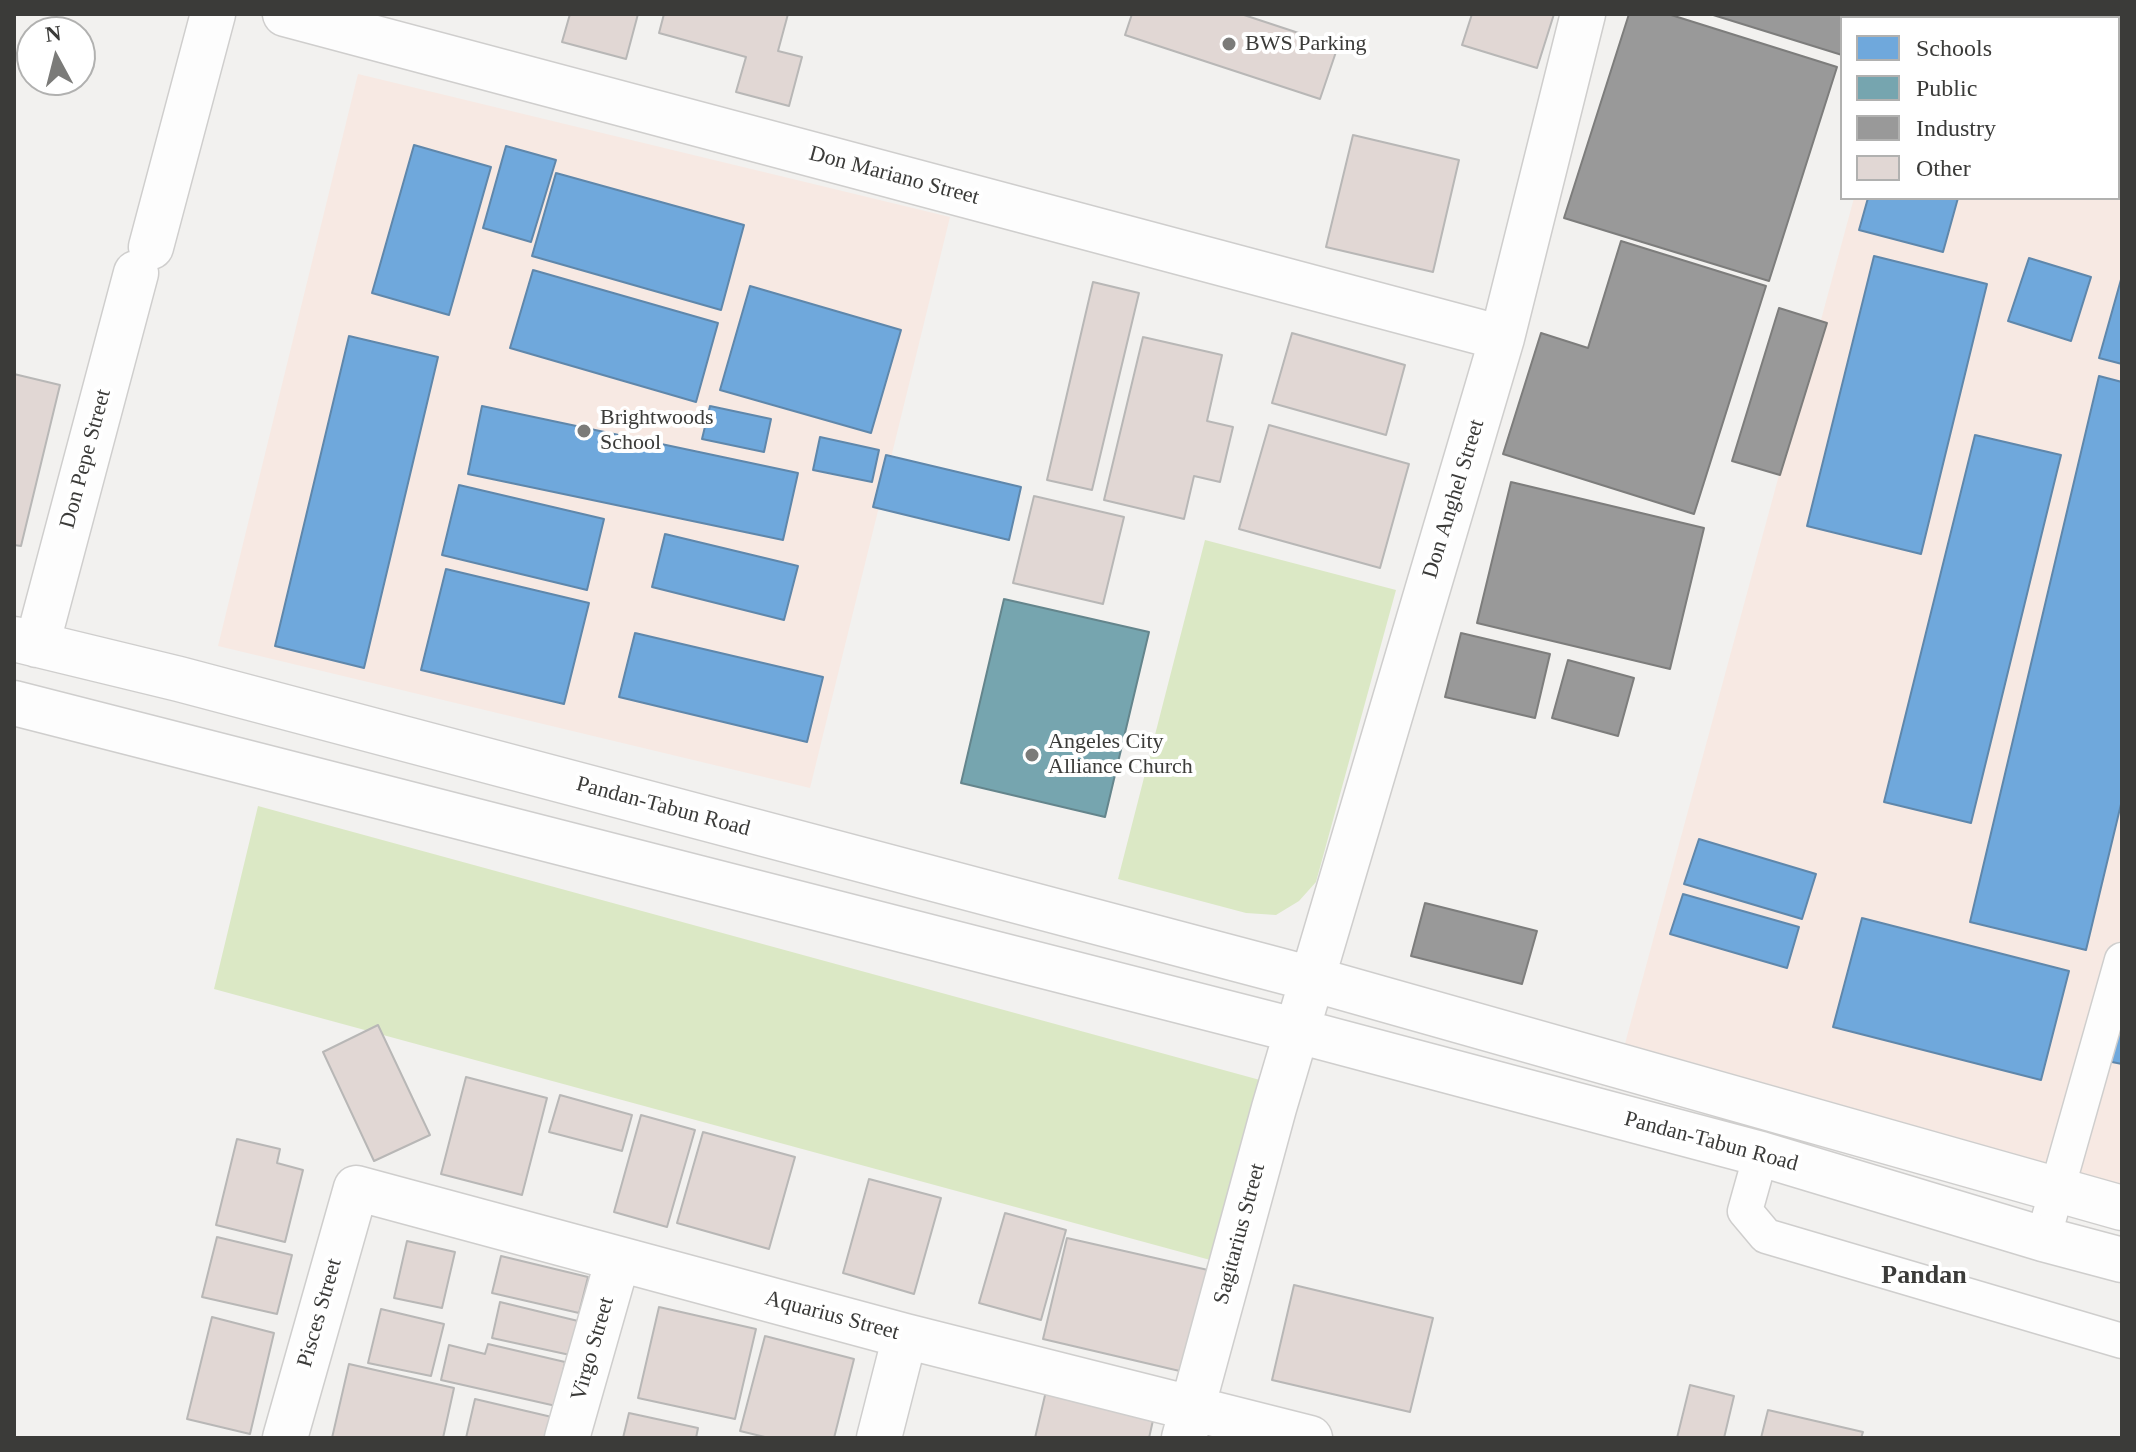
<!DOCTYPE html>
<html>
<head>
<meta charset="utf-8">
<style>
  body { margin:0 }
  #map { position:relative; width:2136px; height:1452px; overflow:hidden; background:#f2f1ef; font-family:"Times New Roman",serif }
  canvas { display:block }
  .frame { position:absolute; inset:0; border:16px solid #3b3b39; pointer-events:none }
  .legend { position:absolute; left:1840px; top:16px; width:280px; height:184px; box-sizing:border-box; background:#fff; border:2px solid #b1b1b0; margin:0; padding:10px 14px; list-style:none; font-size:24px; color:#3b3b39 }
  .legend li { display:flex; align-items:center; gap:16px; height:40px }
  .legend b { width:40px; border:2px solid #b1b1b0 }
  .north { position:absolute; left:16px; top:16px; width:80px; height:80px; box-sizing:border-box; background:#fff; border:2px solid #b1b1b0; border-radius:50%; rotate:353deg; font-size:22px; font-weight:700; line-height:32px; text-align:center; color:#3b3b39 }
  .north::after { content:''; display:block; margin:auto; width:28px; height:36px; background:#7b7b79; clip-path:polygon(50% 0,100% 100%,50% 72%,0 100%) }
</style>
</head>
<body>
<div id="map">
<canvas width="2136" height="1452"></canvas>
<div class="frame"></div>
<ul class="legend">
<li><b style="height:22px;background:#6fa8dc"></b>Schools</li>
<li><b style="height:22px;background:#76a5af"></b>Public</li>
<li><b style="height:22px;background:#999"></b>Industry</li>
<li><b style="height:22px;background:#e1d7d4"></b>Other</li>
</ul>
<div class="north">N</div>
</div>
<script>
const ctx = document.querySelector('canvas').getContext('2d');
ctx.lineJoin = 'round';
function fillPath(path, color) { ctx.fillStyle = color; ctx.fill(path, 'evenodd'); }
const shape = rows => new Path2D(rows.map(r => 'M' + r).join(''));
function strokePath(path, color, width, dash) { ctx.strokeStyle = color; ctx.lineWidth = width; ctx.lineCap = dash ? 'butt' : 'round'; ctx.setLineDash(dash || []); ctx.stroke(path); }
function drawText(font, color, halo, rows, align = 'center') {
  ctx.font = font + ' "Times New Roman",serif'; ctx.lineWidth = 8; ctx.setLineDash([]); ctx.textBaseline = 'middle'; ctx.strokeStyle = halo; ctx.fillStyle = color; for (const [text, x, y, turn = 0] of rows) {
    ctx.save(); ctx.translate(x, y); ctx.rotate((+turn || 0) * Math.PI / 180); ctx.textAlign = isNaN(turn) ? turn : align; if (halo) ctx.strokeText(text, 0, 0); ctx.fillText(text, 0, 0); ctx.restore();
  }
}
const education = shape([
  [1904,14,2122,14,2122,1191,1623,1051,1854,198,2118,198,2118,18,1903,18],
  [358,74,950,217,810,788,218,646]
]);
const green = shape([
  [1205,540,1396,590,1316,882,1299,901,1276,915,1246,913,1118,879],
  [258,806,1260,1080,1214,1261,214,989]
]);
const schools = shape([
  [1918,14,2009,14,2008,18,1917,18,1918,14],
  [414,145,491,167,449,315,372,293,414,145],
  [506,146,556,160,531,242,483,228,506,146],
  [556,173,744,225,721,310,532,256,556,173],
  [1868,198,1958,198,1943,252,1859,230,1868,198],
  [1874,256,1987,284,1921,554,1807,526,1874,256],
  [2029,258,2091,277,2071,341,2008,321,2029,258],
  [533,270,718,323,696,402,510,348,533,270],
  [2122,276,2122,364,2099,358,2122,276],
  [750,286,901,330,871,433,720,390,750,286],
  [349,336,438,357,364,668,275,646,349,336],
  [2099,376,2122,382,2122,800,2086,950,1970,922,2099,376],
  [482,406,798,473,783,540,468,474,482,406],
  [710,406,771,419,764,452,702,439,710,406],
  [1975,435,2061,455,1971,823,1884,802,1975,435],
  [820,437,879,450,872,482,813,470,820,437],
  [886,455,1021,487,1009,540,873,507,886,455],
  [459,485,604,519,587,590,442,555,459,485],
  [665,534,798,566,784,620,652,587,665,534],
  [446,569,589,603,564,704,421,670,446,569],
  [635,633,823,677,807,742,619,697,635,633],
  [1699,839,1816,874,1802,919,1684,884,1699,839],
  [1683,894,1799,927,1787,968,1670,934,1683,894],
  [1862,918,2069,971,2041,1080,1833,1027,1862,918],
  [2122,984,2122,1064,2102,1060,2122,984]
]);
const public = shape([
  [1004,599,1149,632,1105,817,961,783,1004,599]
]);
const industry = shape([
  [1629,14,1668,14,1837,67,1769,281,1564,218,1629,14],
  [1710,14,1855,14,1854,18,1842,18,1842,55,1710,14],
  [1621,241,1766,286,1694,514,1503,454,1541,333,1588,348,1621,241],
  [1779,308,1827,323,1780,475,1732,461,1779,308],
  [1511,482,1704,528,1670,669,1477,623,1511,482],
  [1461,633,1550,654,1535,718,1445,697,1461,633],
  [1568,660,1634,678,1618,736,1552,718,1568,660],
  [1425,903,1537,931,1522,984,1411,956,1425,903]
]);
const building = shape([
  [570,14,638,14,626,59,562,42,570,14],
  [664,14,788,14,778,51,802,57,789,106,736,92,746,57,659,33,664,14],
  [1132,14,1241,14,1338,46,1320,99,1125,35,1132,14],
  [1472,14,1554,14,1537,68,1462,45,1472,14],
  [1353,135,1459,160,1433,272,1326,247,1353,135],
  [1093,282,1139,293,1092,490,1047,480,1093,282],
  [1292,333,1405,365,1386,435,1272,403,1292,333],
  [1143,337,1222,355,1207,421,1233,427,1220,482,1194,476,1184,519,1104,500,1143,337],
  [14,374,60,385,21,546,14,545,14,374],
  [1269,425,1409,464,1380,568,1239,529,1269,425],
  [1034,496,1124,517,1103,604,1013,583,1034,496],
  [378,1025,430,1135,374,1161,323,1052,378,1025],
  [466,1077,547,1098,522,1195,441,1174,466,1077],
  [560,1095,632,1115,622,1151,549,1132,560,1095],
  [641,1115,695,1130,667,1227,614,1212,641,1115],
  [703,1132,795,1157,769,1249,677,1223,703,1132],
  [237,1139,280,1149,277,1163,303,1170,285,1242,216,1225,237,1139],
  [869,1179,941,1198,914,1294,843,1273,869,1179],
  [1005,1213,1066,1230,1041,1320,979,1303,1005,1213],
  [217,1237,292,1255,277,1314,202,1297,217,1237],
  [1067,1238,1208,1270,1184,1372,1043,1339,1067,1238],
  [407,1241,455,1252,442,1308,394,1298,407,1241],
  [501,1256,588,1277,579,1313,492,1293,501,1256],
  [1294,1285,1433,1318,1410,1412,1272,1380,1294,1285],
  [500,1302,578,1321,570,1355,492,1338,500,1302],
  [659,1307,756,1329,735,1419,638,1398,659,1307],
  [381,1309,444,1324,431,1376,368,1363,381,1309],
  [212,1317,274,1333,250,1434,187,1419,212,1317],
  [765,1336,854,1359,834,1438,769,1438,740,1431,765,1336],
  [488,1344,565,1362,556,1406,441,1380,449,1345,485,1354,488,1344],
  [349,1364,454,1388,443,1438,332,1438,349,1364],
  [1690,1385,1734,1396,1724,1438,1677,1438,1690,1385],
  [1046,1391,1154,1416,1149,1438,1035,1438,1046,1391],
  [475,1399,556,1418,551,1438,466,1438,475,1399],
  [1768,1410,1863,1432,1861,1438,1761,1438,1768,1410],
  [629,1413,698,1428,696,1438,623,1438,629,1413]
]);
const lane = shape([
  [1761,1154,1745,1211,1766,1236,2122,1341],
  [2043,1239,2122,960]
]);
const street = shape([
  [285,14,1502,338],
  [151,247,213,14],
  [14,639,179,679,1312,979,2122,1208],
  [37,645,136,273],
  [14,703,1298,1031,1761,1154,2043,1239,2122,1260],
  [285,1438,356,1188,905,1336,1310,1438],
  [567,1438,618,1259],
  [879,1438,905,1336],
  [1184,1438,1274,1108,1502,338,1583,14]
]);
const markers = [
  [1229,44,8,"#7b7b79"],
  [584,431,8,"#7b7b79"],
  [1032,755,8,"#7b7b79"]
];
const poiNames = [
  ["BWS Parking",1245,44],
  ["Brightwoods",600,418],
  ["School",600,443],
  ["Angeles City",1048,742],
  ["Alliance Church",1048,767]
];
const streetNames = [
  ["Don Mariano Street",894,176,15],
  ["Don Pepe Street",86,459,-75],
  ["Don Anghel Street",1454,499,-73],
  ["Pandan-Tabun Road",663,807,15],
  ["Pandan-Tabun Road",1711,1142,15],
  ["Sagitarius Street",1240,1234,-75],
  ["Pisces Street",320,1313,-74],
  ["Aquarius Street",832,1316,15],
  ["Virgo Street",593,1349,-74]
];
const quarterNames = [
  ["Pandan",1924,1276]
];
fillPath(education, '#f7e9e3');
fillPath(green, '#dbe8c5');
fillPath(schools, '#6fa8dc');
strokePath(schools, '#5f87ab', 2);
fillPath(public, '#76a5af');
strokePath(public, '#64858c', 2);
fillPath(industry, '#999');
strokePath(industry, '#7d7d7c', 2);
fillPath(building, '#e1d7d4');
strokePath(building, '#b8b7b6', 2);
strokePath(lane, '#cfcecd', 37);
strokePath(street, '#cfcecd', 47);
strokePath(lane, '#fdfdfd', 34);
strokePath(street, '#fdfdfd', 44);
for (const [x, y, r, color] of markers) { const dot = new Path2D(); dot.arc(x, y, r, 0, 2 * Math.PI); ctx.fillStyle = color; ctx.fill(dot); strokePath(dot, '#fff', 3); }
drawText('22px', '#3b3b39', '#fff', poiNames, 'left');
drawText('22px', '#3b3b39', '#fff', streetNames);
drawText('bold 26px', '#3b3b39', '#fff', quarterNames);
</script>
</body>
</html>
